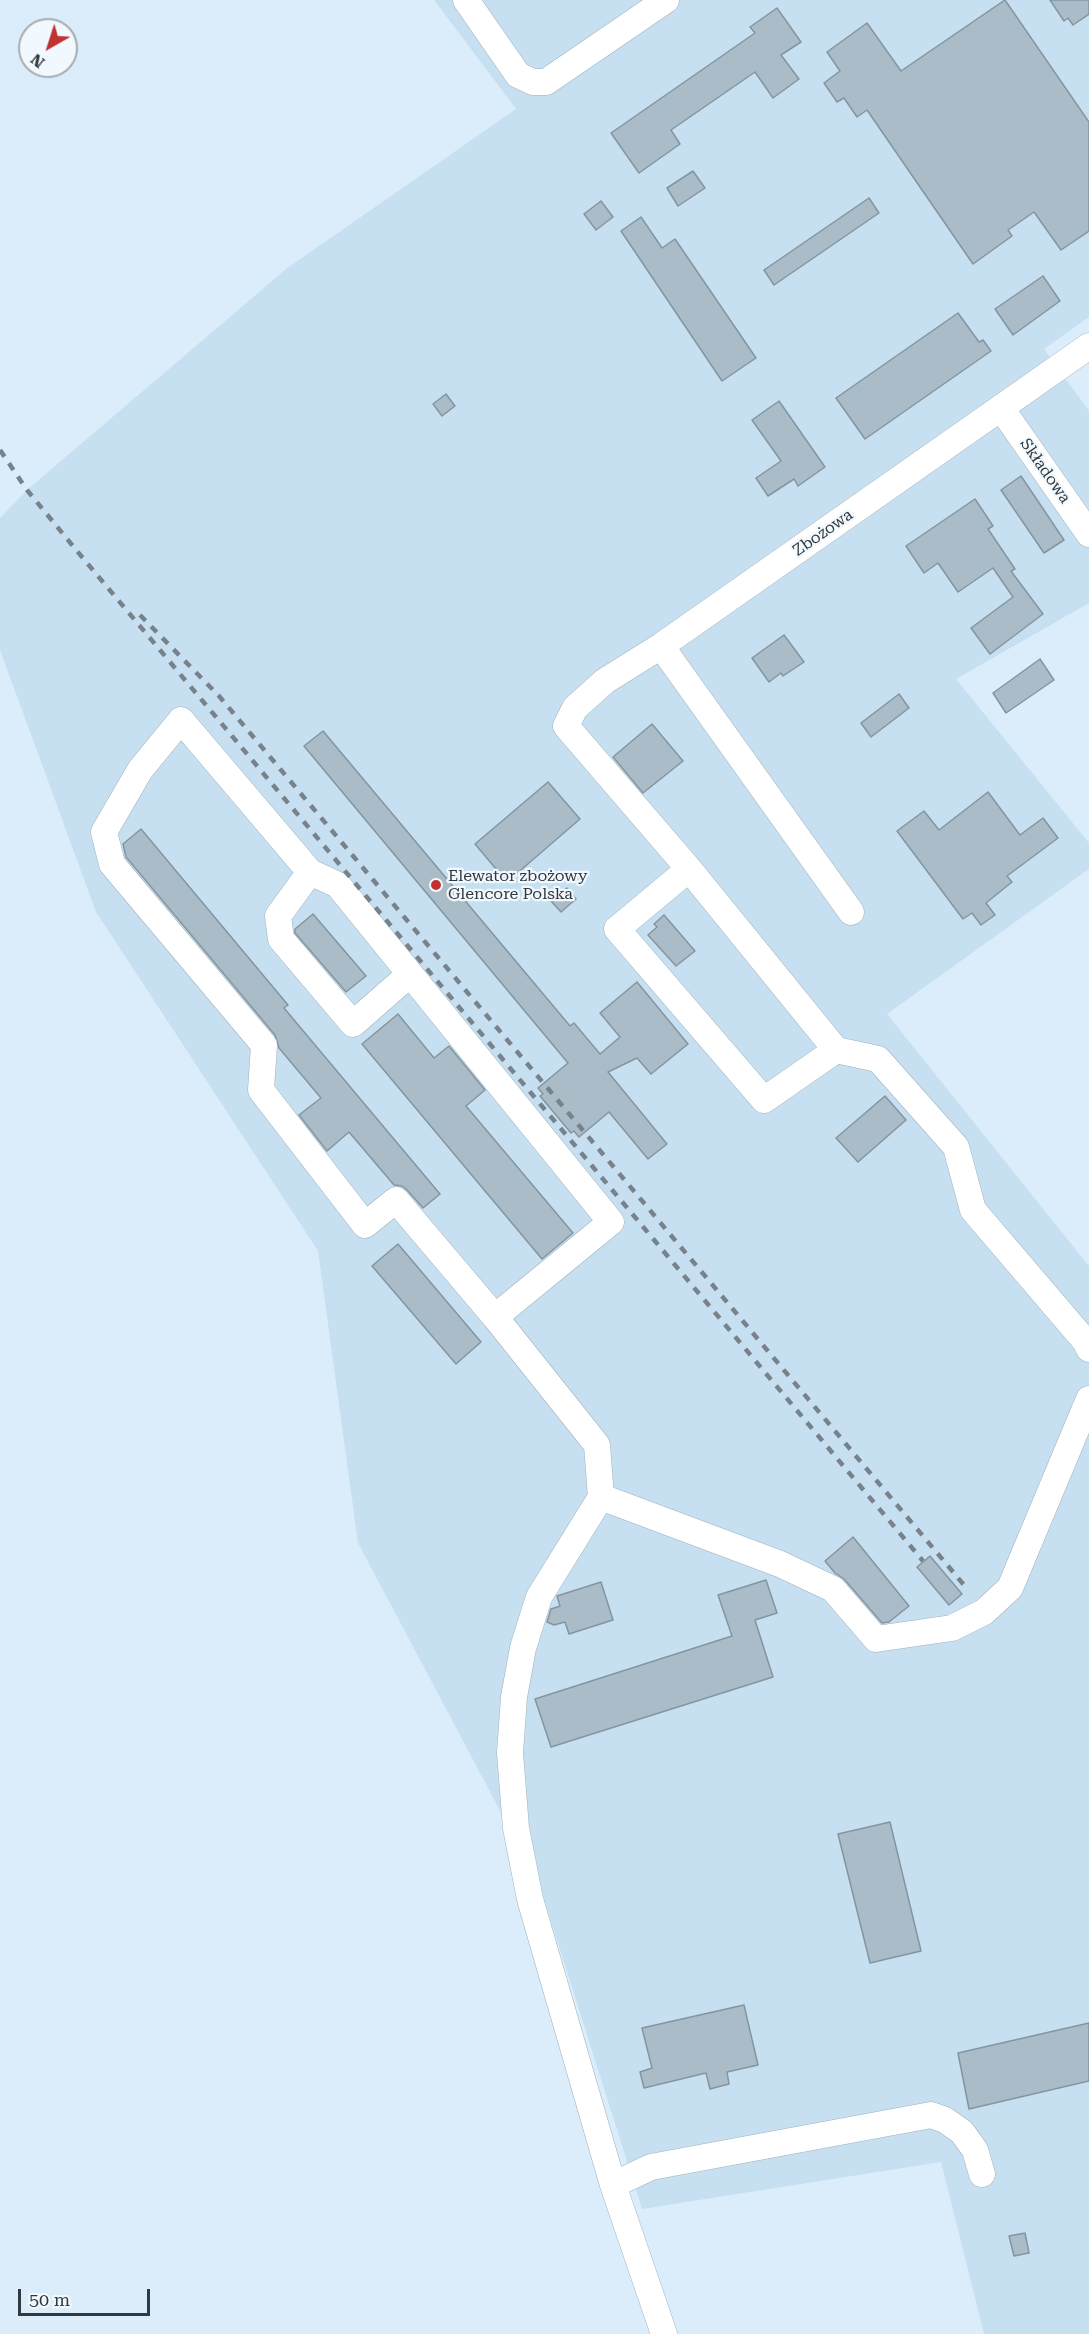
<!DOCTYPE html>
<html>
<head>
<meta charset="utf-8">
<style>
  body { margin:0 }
  #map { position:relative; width:1089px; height:2334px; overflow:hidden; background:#dbedfa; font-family:"Roboto Serif",serif }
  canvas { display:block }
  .north { position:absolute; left:18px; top:18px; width:60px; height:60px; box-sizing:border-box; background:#f1f9fe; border:2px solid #a5adb2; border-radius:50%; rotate:219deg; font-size:16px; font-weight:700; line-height:24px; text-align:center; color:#333a3f }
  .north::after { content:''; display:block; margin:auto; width:21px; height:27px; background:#c13231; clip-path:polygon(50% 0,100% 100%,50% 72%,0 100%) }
  .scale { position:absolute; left:18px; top:2289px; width:132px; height:27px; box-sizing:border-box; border:3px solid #333a3f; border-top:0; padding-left:8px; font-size:18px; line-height:21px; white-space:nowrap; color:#333a3f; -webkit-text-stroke:4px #f1f9fe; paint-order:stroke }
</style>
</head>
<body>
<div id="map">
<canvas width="1089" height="2334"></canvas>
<div class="north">N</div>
<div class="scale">50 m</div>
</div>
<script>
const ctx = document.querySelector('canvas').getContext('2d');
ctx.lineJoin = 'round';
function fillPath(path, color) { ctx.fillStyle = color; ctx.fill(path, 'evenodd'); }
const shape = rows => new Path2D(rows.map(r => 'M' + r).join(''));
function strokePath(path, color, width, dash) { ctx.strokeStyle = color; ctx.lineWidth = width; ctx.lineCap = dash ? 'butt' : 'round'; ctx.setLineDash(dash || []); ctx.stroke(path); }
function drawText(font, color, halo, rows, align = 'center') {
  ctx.font = font + ' "Roboto Serif",serif'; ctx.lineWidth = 4.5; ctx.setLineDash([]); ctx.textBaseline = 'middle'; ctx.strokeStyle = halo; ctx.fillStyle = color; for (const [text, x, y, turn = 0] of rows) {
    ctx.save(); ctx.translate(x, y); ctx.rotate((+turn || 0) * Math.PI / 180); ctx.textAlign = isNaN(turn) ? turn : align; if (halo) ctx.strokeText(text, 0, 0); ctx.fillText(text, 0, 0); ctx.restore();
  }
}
const built = shape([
  [434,0,1089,0,1089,317,1044,349,1089,411,1089,603,956,679,1089,843,1089,869,887,1014,1089,1266,1089,2334,984,2334,941,2162,642,2209,540,1886,358,1543,318,1251,96,912,0,650,0,518,27,490,286,269,516,109]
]);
const building = shape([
  [1005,0,1089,122,1089,231,1061,250,1034,212,1008,230,1012,236,973,264,867,110,857,117,844,98,837,102,824,83,840,71,827,52,867,23,901,71,1005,0],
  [1050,0,1089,0,1089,14,1073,25,1068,18,1064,21,1050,0],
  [777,8,801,42,781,55,799,79,773,98,755,72,671,130,680,144,639,173,611,133,755,33,750,27,777,8],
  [693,171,705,188,678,206,667,188,693,171],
  [869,198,879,213,774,285,764,270,869,198],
  [601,201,613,217,596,230,584,214,601,201],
  [641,217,662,248,675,239,756,358,722,381,621,231,641,217],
  [1043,276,1060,301,1013,335,995,309,1043,276],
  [958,313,979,342,983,340,991,351,865,439,836,398,958,313],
  [446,394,455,406,442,416,433,404,446,394],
  [779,401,825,467,798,486,794,479,768,496,756,478,781,461,752,420,779,401],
  [1021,476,1064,540,1044,553,1001,490,1021,476],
  [975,499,993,526,988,529,1015,569,1011,571,1043,614,990,654,971,628,1013,597,993,568,958,592,938,563,924,573,906,546,975,499],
  [784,635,804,662,783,676,781,673,769,682,752,658,784,635],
  [1040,659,1054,680,1006,713,993,693,1040,659],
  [899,694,909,708,871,737,861,723,899,694],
  [652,724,683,761,643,793,613,757,652,724],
  [323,731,570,1026,574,1023,600,1054,620,1037,600,1013,637,982,688,1044,651,1074,637,1058,608,1072,667,1144,648,1159,609,1112,579,1137,574,1131,571,1133,540,1096,543,1094,538,1088,568,1063,304,746,323,731],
  [548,782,580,819,507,882,475,844,548,782],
  [988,792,1020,835,1043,818,1058,838,1007,876,1012,882,986,903,995,915,981,925,972,913,963,919,897,831,924,811,939,830,988,792],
  [141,829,288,1005,284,1008,440,1194,423,1208,407,1190,402,1186,394,1185,349,1132,327,1151,299,1115,321,1098,279,1048,275,1035,126,857,123,844,141,829],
  [567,888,576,899,561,912,551,901,567,888],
  [313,914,366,976,346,992,295,933,295,929,313,914],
  [664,915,695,951,676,966,648,935,657,927,654,924,664,915],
  [398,1014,434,1058,449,1046,485,1090,466,1106,573,1233,542,1259,362,1044,398,1014],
  [885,1096,906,1120,858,1162,836,1138,885,1096],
  [398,1244,481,1342,456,1364,372,1266,398,1244],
  [853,1537,909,1606,889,1622,882,1623,844,1579,835,1573,825,1561,853,1537],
  [930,1556,962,1594,949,1605,917,1567,930,1556],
  [766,1580,777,1613,755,1620,773,1677,551,1747,535,1699,732,1636,718,1595,766,1580],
  [601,1582,613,1620,569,1634,565,1622,554,1625,547,1622,551,1609,560,1606,557,1596,601,1582],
  [890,1822,921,1951,870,1963,838,1834,890,1822],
  [744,2005,758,2065,727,2072,729,2084,710,2089,706,2073,644,2088,640,2072,652,2068,642,2028,744,2005],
  [1089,2023,1089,2081,969,2109,958,2053,1089,2023],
  [1025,2233,1029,2253,1014,2256,1009,2236,1025,2233]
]);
const minor = shape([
  [466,0,518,75,533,82,546,82,666,0],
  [1001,408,1089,534],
  [661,646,851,912],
  [689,869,566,726,575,708,605,681,661,646,1089,346],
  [310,872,278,916,281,939,353,1024,410,974],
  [836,1050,689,869,617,929,764,1100,836,1050,878,1059,956,1147,973,1210,1085,1341,1089,1349],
  [495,1317,396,1200,365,1225,261,1090,264,1045,112,864,104,832,140,770,181,720,310,872,338,885,611,1222,495,1317,597,1445,601,1497,780,1564,833,1589,876,1639,952,1628,984,1612,1010,1588,1089,1399],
  [601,1497,539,1597,523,1648,514,1697,510,1753,516,1828,530,1899,613,2185,664,2334],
  [613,2185,651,2167,931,2115,945,2120,962,2132,975,2150,982,2174]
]);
const rail = shape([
  [0,450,27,490,77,551,923,1561],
  [140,615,219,696,964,1585]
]);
const markers = [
  [436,885,6,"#c13231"]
];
const streetNames = [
  ["Składowa",1045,471,55],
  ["Zbożowa",823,533,-35]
];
const poiNames = [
  ["Elewator zbożowy",448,876],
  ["Glencore Polska",448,894]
];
fillPath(built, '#c7e0f1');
fillPath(building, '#aabcc8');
strokePath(building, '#8495a0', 1.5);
strokePath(minor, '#9fb1bc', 27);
strokePath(minor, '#fff', 26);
strokePath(rail, '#77828b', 4.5, [8, 8]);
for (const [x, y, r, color] of markers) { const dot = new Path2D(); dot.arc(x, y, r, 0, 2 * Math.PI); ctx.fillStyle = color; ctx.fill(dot); strokePath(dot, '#f1f9fe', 2); }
drawText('16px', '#333a3f', '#f1f9fe', streetNames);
drawText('16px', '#333a3f', '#f1f9fe', poiNames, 'left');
</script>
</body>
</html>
